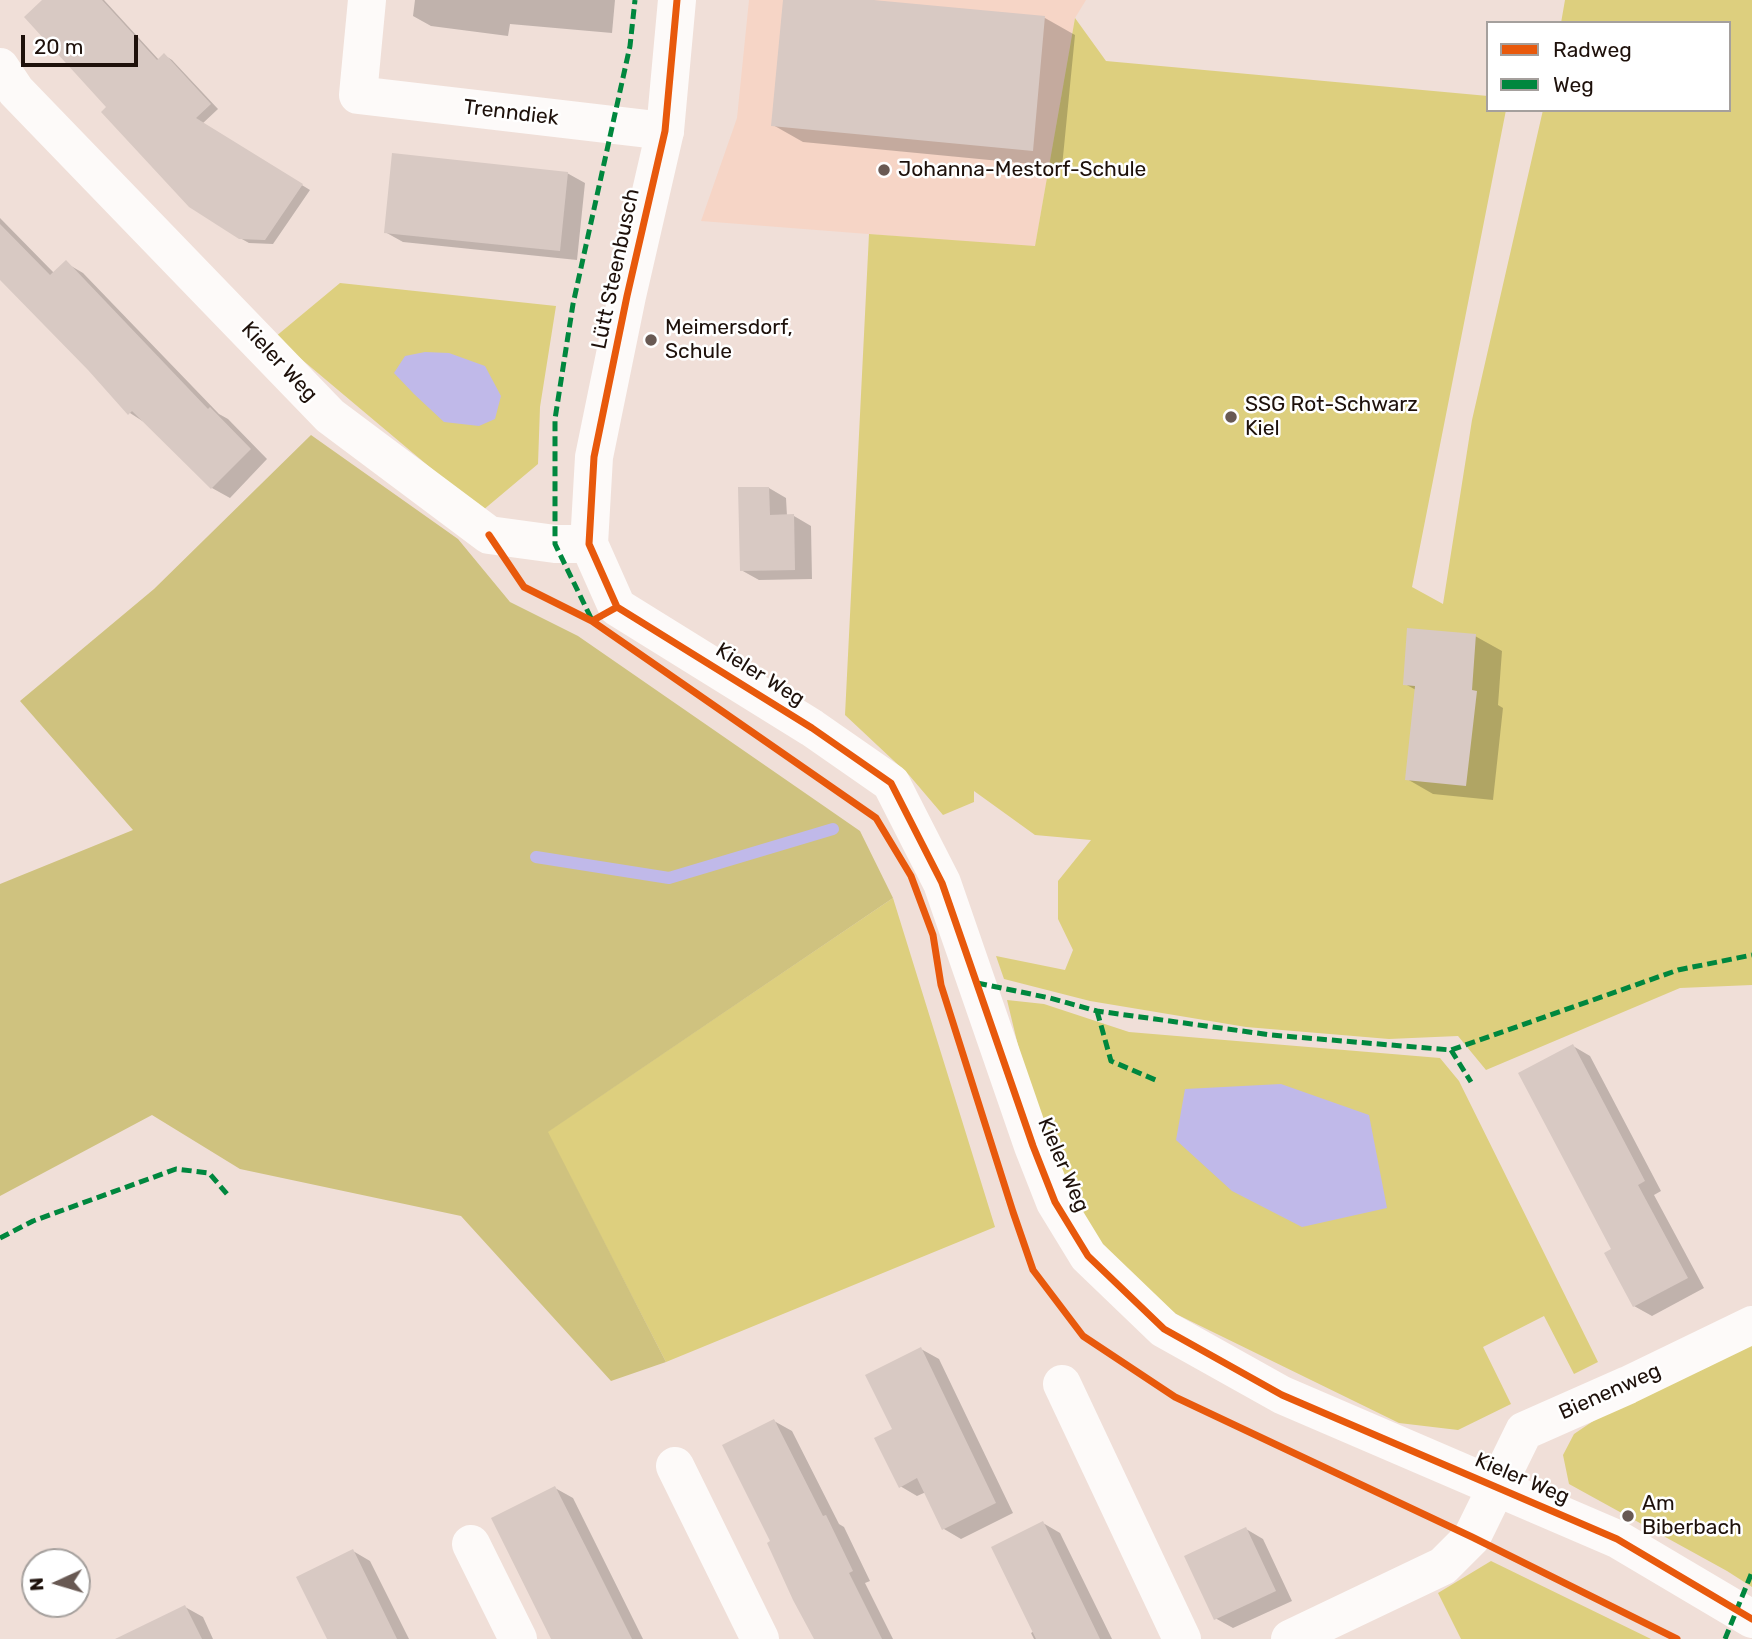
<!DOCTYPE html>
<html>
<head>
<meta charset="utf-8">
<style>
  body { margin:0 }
  #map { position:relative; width:1752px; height:1639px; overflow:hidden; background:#f0dfd8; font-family:Rubik,sans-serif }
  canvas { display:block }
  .legend { position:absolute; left:1486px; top:21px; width:245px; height:91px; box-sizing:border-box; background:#fff; border:2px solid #a5a09d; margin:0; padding:9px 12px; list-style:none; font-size:21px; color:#1e110b }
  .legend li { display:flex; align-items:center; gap:14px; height:35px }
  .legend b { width:35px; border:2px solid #a5a09d }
  .north { position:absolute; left:21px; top:1548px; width:70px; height:70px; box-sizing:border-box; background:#fff; border:2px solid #a5a09d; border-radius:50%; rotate:266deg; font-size:19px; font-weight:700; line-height:28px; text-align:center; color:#1e110b }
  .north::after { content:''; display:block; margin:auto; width:24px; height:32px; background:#685953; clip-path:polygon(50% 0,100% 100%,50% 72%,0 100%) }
  .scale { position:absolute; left:21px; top:35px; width:117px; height:32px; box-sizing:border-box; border:4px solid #1e110b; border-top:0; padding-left:9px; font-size:21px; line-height:24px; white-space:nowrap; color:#1e110b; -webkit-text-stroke:5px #fff; paint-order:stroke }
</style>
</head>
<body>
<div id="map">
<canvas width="1752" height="1639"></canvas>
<ul class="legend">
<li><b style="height:9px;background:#e8590c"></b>Radweg</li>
<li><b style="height:9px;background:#00873e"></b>Weg</li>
</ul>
<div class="north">N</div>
<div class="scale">20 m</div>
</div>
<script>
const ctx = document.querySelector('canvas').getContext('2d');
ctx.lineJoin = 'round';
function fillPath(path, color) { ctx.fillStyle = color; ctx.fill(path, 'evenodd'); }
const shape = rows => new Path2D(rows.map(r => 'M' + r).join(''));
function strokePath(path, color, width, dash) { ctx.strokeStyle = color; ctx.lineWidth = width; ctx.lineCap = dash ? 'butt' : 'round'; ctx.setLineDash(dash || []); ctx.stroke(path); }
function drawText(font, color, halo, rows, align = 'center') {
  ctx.font = font + ' Rubik,sans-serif'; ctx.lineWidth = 5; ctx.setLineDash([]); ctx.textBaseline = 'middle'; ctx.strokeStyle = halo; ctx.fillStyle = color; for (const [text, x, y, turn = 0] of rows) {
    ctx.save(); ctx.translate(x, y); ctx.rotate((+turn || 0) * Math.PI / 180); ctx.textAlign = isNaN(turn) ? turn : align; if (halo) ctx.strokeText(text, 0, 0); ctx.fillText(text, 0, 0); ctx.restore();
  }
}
const built = shape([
  [749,0,1086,0,1075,18,1035,247,701,221,737,118]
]);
const green = shape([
  [1565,0,1752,0,1752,985,1680,988,1486,1070,1458,1036,1389,1039,1246,1027,1090,1001,1004,979,996,956,1065,970,1073,950,1058,919,1058,881,1091,840,1035,835,974,791,974,802,943,815,909,775,845,715,869,234,1035,246,1075,18,1106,61,1488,96,1488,110,1506,110,1412,587,1443,604,1472,420,1543,110,1729,110,1729,23,1561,23],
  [340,283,556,306,540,407,538,464,482,511,275,337],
  [893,898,995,1227,666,1362,547,1132],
  [1007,1000,1044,1004,1129,1032,1440,1058,1459,1081,1598,1362,1574,1374,1544,1316,1483,1347,1511,1404,1458,1430,1399,1423,1176,1314,1114,1264,1072,1204,1031,1099],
  [1752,1342,1752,1587,1727,1571,1569,1484,1563,1455,1574,1434,1617,1405],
  [1491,1561,1651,1639,1461,1639,1438,1593]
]);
const forest = shape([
  [311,435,458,539,510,602,578,636,860,831,893,898,548,1132,666,1362,611,1381,461,1216,240,1169,152,1115,0,1196,0,884,133,830,20,701,154,589]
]);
const water = shape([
  [425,352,449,353,485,366,501,396,495,419,479,426,444,422,414,394,394,373,405,356],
  [1281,1084,1369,1115,1387,1208,1302,1227,1232,1191,1176,1140,1185,1089]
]);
const shadow = shape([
  [45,0,104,0,159,60,164,55,172,60,218,109,202,124,310,190,273,244,249,243,240,238,109,107],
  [415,0,615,0,612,33,510,24,508,36,431,26,413,16],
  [784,0,867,0,1045,18,1075,35,1062,167,803,142,773,125],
  [567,173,585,183,577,260,403,242,385,232],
  [0,218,55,274,66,263,83,273,219,414,228,419,267,459,230,498,212,488,147,424,130,413,89,368,0,279],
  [769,488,786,498,787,516,794,516,811,526,812,579,759,580,741,570],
  [1475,636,1502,651,1498,705,1503,708,1493,800,1433,794,1407,779,1416,690,1405,684],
  [1573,1046,1590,1056,1661,1191,1654,1195,1704,1288,1652,1316,1634,1306,1613,1250],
  [921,1349,939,1359,1013,1513,961,1539,944,1529,926,1492,917,1496,900,1486,894,1430],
  [774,1421,792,1431,839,1524,844,1527,870,1581,865,1583,893,1639,816,1639,773,1542],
  [555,1488,573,1498,643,1639,553,1639],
  [1043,1523,1060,1533,1112,1639,1034,1639,1031,1633,1034,1631],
  [1246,1529,1263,1539,1292,1601,1233,1628,1215,1618],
  [353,1551,370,1561,409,1639,337,1639],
  [185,1607,203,1617,213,1639,131,1639]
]);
const stream = shape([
  [536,857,669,878,833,829]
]);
const building = shape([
  [42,0,102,0,157,60,164,53,211,104,196,118,303,184,265,240,239,239,189,207,101,112,106,107,24,17],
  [783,0,873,0,1045,16,1033,151,771,126],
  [392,153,568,172,560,251,384,233],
  [0,224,50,275,66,260,208,409,210,407,251,449,211,489,132,411,128,415,88,370,0,280],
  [738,487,769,487,770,515,794,514,795,570,740,571],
  [1407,628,1476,634,1472,690,1477,691,1466,786,1405,780,1415,686,1403,685],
  [1573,1044,1645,1181,1638,1185,1688,1278,1633,1307,1604,1253,1611,1249,1518,1073],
  [921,1347,996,1503,942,1530,917,1478,899,1488,874,1438,892,1429,865,1375],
  [774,1419,823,1516,826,1515,853,1571,849,1573,882,1639,814,1639,793,1600,767,1543,770,1541,722,1445],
  [555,1486,595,1565,632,1639,551,1639,491,1518],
  [1043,1521,1100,1639,1036,1639,991,1547],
  [1246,1527,1276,1591,1214,1620,1184,1556],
  [353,1549,397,1639,327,1639,296,1577],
  [185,1605,202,1639,115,1639]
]);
const street = shape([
  [367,0,358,95,665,131],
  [0,67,16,91,330,416,489,535,555,544,589,544],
  [1062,1384,1182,1639],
  [675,1466,760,1639],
  [471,1544,518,1639],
  [1290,1639,1443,1566,1472,1537,1524,1431,1628,1385,1752,1325]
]);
const secondary = shape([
  [677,0,665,131,627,296,594,457,589,544,617,607,812,728,891,783,942,883,1033,1146,1055,1202,1088,1256,1164,1329,1282,1395,1617,1539,1752,1619]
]);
const quiet = shape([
  [591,618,555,544,555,419,573,304,630,46,635,0],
  [977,983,1050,998,1097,1011,1271,1035,1451,1050,1678,970,1752,955],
  [1097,1011,1111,1061,1158,1081],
  [1451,1050,1471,1082],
  [0,1238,33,1221,176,1169,209,1173,227,1194],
  [1725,1639,1752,1572]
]);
const cycleway = shape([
  [677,0,665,131,627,296,594,457,589,544,617,607,812,728,891,783,942,883,1033,1146,1055,1202,1088,1256,1164,1329,1282,1395,1617,1539,1752,1619],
  [489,535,524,587,592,621],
  [617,607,592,621,876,818,911,876,933,935,941,985,1013,1212,1033,1270,1083,1336,1175,1397,1472,1537,1677,1639]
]);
const markers = [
  [884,170,7,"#685953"],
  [651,340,7,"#685953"],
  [1231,417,7,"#685953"],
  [1628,1516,7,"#685953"]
];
const streetNames = [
  ["Trenndiek",511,113,7],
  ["Lütt Steenbusch",616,269,-78],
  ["Kieler Weg",279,362,47],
  ["Kieler Weg",760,675,32],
  ["Kieler Weg",1063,1165,67],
  ["Bienenweg",1610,1392,-24],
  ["Kieler Weg",1522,1479,23]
];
const poiNames = [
  ["Johanna-Mestorf-Schule",898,170],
  ["Meimersdorf,",665,328],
  ["Schule",665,352],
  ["SSG Rot-Schwarz",1245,405],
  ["Kiel",1245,429],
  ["Am",1642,1504],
  ["Biberbach",1642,1528]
];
fillPath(built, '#f6d5c6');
fillPath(green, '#ddcf7e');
fillPath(forest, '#cfc27f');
fillPath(water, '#c0b9e9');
fillPath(shadow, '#0003');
strokePath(stream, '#c0b9e9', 12);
fillPath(building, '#d8c9c3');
strokePath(street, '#fdfaf9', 38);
strokePath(secondary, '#fdfaf9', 38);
strokePath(quiet, '#00873e', 5, [10, 5]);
strokePath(cycleway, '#e8590c', 7);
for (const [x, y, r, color] of markers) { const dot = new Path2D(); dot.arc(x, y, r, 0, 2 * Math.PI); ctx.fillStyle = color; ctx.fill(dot); strokePath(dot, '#fff', 2.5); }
drawText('21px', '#1e110b', '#fff', streetNames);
drawText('21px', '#1e110b', '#fff', poiNames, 'left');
</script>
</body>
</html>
